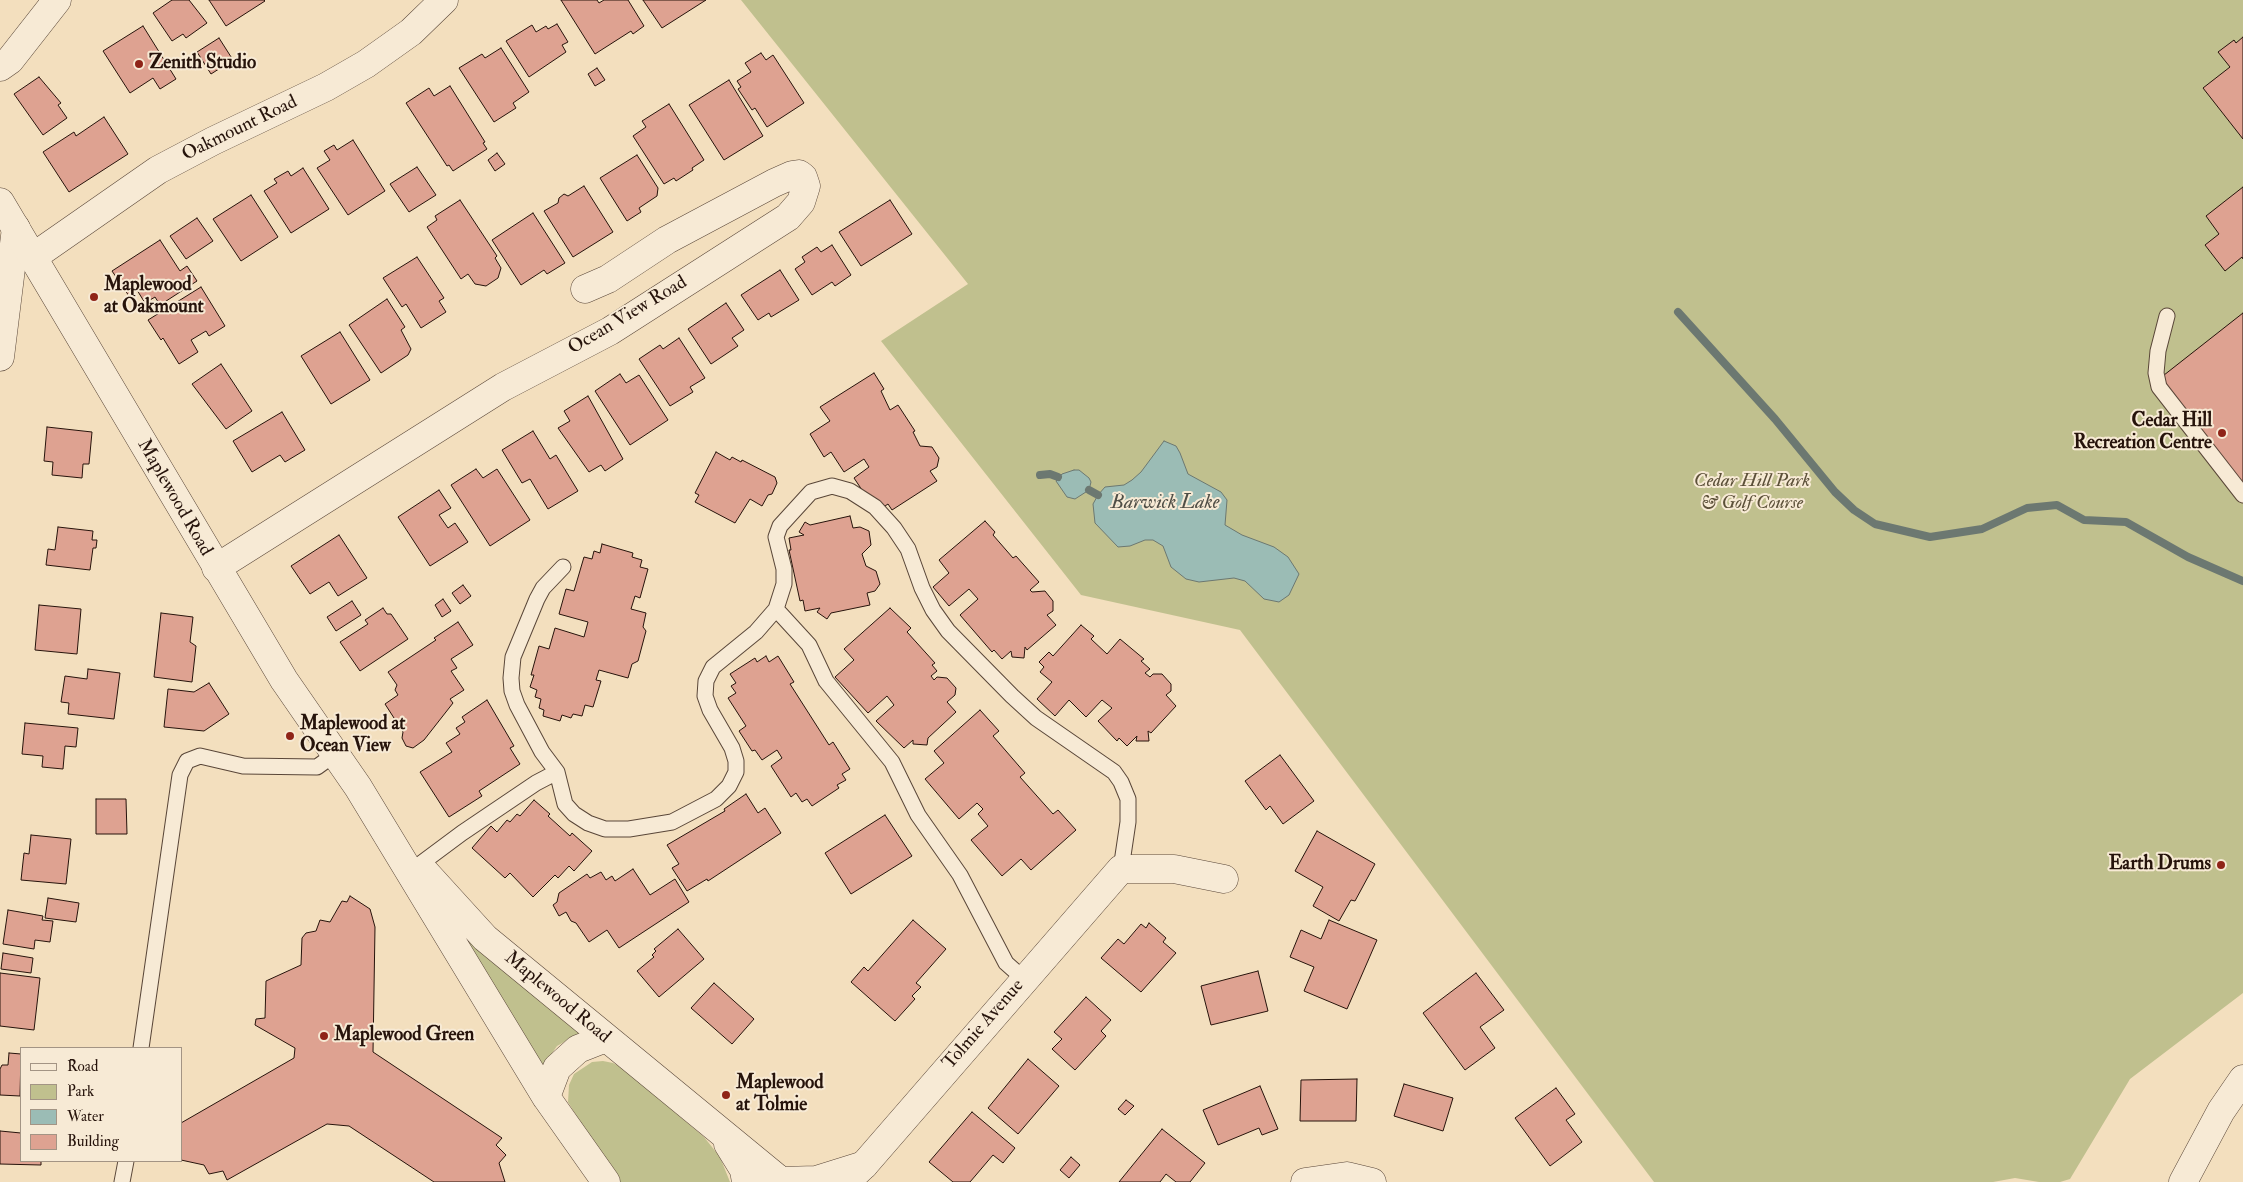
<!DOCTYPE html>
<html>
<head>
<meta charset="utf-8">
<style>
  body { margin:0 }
  #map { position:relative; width:2243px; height:1182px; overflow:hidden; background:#f3dfbe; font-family:"IM FELL Double Pica",serif }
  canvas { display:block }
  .legend { position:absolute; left:20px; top:1047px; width:162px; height:115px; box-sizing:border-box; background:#f7ead5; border:1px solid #a39484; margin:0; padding:6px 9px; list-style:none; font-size:15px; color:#26130b }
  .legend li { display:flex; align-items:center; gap:10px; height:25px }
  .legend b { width:25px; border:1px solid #a39484 }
</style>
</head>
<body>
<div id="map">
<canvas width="2243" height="1182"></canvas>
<ul class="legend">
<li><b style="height:6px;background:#f7ead5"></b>Road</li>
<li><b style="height:14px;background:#c0c08e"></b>Park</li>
<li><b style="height:14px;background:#9bbcb5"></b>Water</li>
<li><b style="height:14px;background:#dea291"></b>Building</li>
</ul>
</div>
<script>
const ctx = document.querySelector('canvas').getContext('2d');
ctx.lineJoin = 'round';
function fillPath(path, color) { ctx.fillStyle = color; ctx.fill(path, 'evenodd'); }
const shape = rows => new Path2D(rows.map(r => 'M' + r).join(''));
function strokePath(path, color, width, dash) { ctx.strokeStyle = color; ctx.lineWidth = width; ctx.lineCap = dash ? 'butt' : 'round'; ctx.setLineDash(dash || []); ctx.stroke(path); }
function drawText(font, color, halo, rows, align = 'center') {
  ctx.font = font + ' "IM FELL Double Pica",serif'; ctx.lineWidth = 4; ctx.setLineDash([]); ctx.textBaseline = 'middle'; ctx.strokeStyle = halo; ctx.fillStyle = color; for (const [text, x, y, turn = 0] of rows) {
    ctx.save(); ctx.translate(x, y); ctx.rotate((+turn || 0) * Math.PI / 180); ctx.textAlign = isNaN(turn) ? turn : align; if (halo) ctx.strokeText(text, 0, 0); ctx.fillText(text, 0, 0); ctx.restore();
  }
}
const green = shape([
  [741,0,2243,0,2243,993,2130,1079,2070,1179,2060,1182,2039,1182,2015,1178,1993,1182,1654,1182,1240,630,1081,595,881,341,968,284],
  [465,938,580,1033,557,1046,543,1066],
  [603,1061,613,1063,624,1069,704,1137,720,1157,730,1182,617,1182,568,1102,569,1085,574,1074,592,1062]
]);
const water = shape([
  [1164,441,1176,446,1180,453,1188,474,1221,492,1227,500,1225,525,1242,535,1274,547,1288,557,1299,574,1289,595,1279,602,1264,599,1245,581,1234,578,1199,582,1186,579,1171,567,1163,546,1153,540,1145,540,1130,546,1118,547,1095,523,1093,504,1098,495,1105,487,1124,485,1132,480,1141,472,1164,441],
  [1074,470,1079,470,1089,478,1091,482,1089,490,1075,499,1067,497,1056,481,1062,474,1074,470]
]);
const stream = shape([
  [1678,312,1775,419,1835,492,1854,510,1875,524,1930,537,1982,529,2027,508,2057,505,2084,520,2126,522,2188,557,2243,581],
  [1040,475,1050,474,1058,477],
  [1089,490,1098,495]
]);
const building = shape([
  [172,0,189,0,207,23,186,38,183,34,172,41,153,13,172,0],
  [209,0,264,0,265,1,226,26,209,0],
  [561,0,597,0,599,3,604,0,628,0,644,26,633,34,631,31,595,54,561,0],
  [643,0,706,0,662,28,643,0],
  [557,24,568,42,562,45,566,52,529,77,506,41,532,25,536,32,546,26,548,29,557,24],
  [143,26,176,79,160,89,153,78,130,93,103,51,143,26],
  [2243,37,2243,139,2203,88,2230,67,2218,52,2234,40,2236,43,2243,37],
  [219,38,233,60,211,74,197,52,219,38],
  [501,48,529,92,513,103,516,108,494,122,459,68,482,54,485,58,501,48],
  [761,53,766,60,773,55,804,103,767,127,755,108,752,110,738,89,741,87,737,81,751,72,745,63,761,53],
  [597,68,605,80,595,86,588,74,597,68],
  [39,77,61,103,58,105,67,118,43,135,14,94,39,77],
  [729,80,763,136,724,160,689,105,729,80],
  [450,86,485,142,483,143,487,149,453,171,449,165,447,166,406,103,429,88,434,96,450,86],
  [669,104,704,160,692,168,693,170,676,181,674,178,664,184,633,136,646,127,642,121,669,104],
  [104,117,128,154,69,192,43,152,74,132,76,136,104,117],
  [353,140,385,191,348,215,317,168,330,160,324,151,334,145,337,150,353,140],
  [497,153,505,164,495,171,488,160,497,153],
  [637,155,658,188,657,196,639,208,641,212,627,221,600,178,637,155],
  [417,167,436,195,409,212,390,184,417,167],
  [303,168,329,209,291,233,264,191,277,183,274,179,288,171,291,176,303,168],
  [584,186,613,232,573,257,544,211,558,203,559,198,564,194,568,196,584,186],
  [2243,187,2243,259,2242,257,2225,271,2205,245,2219,234,2206,216,2243,187],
  [251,195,278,237,241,261,213,219,251,195],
  [460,200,497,256,495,258,501,268,498,278,486,286,475,284,468,274,461,279,427,227,437,220,435,216,460,200],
  [890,200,912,234,861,266,839,232,890,200],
  [533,213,565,263,547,274,544,270,521,285,492,240,533,213],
  [197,218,213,241,186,259,170,236,197,218],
  [160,240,180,271,187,266,197,281,160,305,155,297,145,303,137,290,129,296,112,271,160,240],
  [832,245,851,275,835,286,832,282,812,295,795,269,805,262,802,257,817,247,821,252,832,245],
  [417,257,444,298,439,301,446,312,421,328,406,304,402,307,383,278,417,257],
  [780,270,799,300,771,317,769,313,758,320,741,295,780,270],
  [201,287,225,326,209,336,206,331,191,340,198,352,179,364,163,338,161,340,148,320,201,287],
  [387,299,405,327,401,330,411,349,408,355,381,373,349,325,387,299],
  [726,303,744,330,732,338,738,346,711,364,688,329,726,303],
  [2243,313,2243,486,2159,379,2243,313],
  [340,332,370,380,331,404,301,356,340,332],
  [679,338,705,378,690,387,693,392,670,406,639,359,660,345,663,349,679,338],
  [221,364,252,411,226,429,192,384,221,364],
  [874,373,884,389,881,391,890,410,898,405,915,431,913,432,920,446,932,447,939,458,937,467,930,471,937,481,892,510,888,504,882,508,870,502,854,478,869,467,864,459,844,472,831,452,824,457,810,434,830,421,820,407,874,373],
  [620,374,626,383,639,375,668,420,630,445,595,391,620,374],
  [588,396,623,459,605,471,601,465,589,472,558,428,570,421,564,411,588,396],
  [282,412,305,450,285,462,280,455,252,472,233,441,282,412],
  [47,427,92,432,89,464,83,464,82,478,52,475,53,462,44,461,47,427],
  [533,431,550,459,556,455,578,491,548,509,530,479,522,483,502,450,533,431],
  [716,452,730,460,732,457,741,462,742,460,775,477,777,483,772,494,768,495,762,506,750,499,735,523,695,502,699,495,695,493,716,452],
  [476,469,483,478,497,469,530,520,490,546,451,485,476,469],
  [439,490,451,508,439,515,448,528,455,523,468,542,430,566,398,517,439,490],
  [850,516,853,528,860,527,869,531,871,545,862,554,866,566,876,571,880,584,875,591,867,593,870,605,831,613,827,619,817,612,820,608,805,611,803,600,800,601,789,550,791,550,789,538,804,535,799,532,805,522,810,525,850,516],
  [985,521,995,532,993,535,1013,558,1016,556,1039,582,1030,590,1032,592,1045,591,1053,601,1053,611,1047,615,1056,625,1027,650,1025,647,1024,658,1012,657,1011,651,1002,659,994,650,992,652,960,615,978,599,969,589,949,606,933,587,949,573,939,560,985,521],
  [58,527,93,531,92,540,97,540,96,548,93,548,90,570,46,565,48,549,55,550,58,527],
  [339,535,367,578,338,596,329,582,310,594,291,566,339,535],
  [602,544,633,553,632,557,642,560,640,567,648,569,640,598,635,596,631,609,646,613,643,627,646,631,638,661,632,664,628,678,599,670,596,680,601,681,593,707,585,705,582,716,573,714,571,718,562,715,560,721,543,716,544,710,539,708,541,699,535,697,537,690,530,687,534,675,531,675,539,646,549,649,555,628,584,637,588,622,559,614,566,589,574,591,584,557,592,559,594,551,600,553,602,544],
  [463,585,471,596,460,604,452,593,463,585],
  [443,599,451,611,442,617,435,605,443,599],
  [352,601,361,615,336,631,327,617,352,601],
  [39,605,81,609,77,654,35,650,39,605],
  [383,608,387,614,391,614,408,639,360,671,340,642,368,624,365,620,383,608],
  [890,608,911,628,907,632,935,663,932,665,937,671,931,676,934,680,937,677,947,678,956,688,955,695,947,702,956,712,928,738,927,745,913,744,913,740,904,748,876,721,894,705,887,696,868,713,835,677,854,660,844,649,890,608],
  [161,613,193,617,190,642,196,646,192,682,154,677,161,613],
  [458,622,473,645,451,659,457,668,451,671,464,690,450,699,453,703,424,740,413,748,406,746,402,738,403,732,385,704,398,695,395,690,397,685,388,672,436,640,434,638,458,622],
  [1081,625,1094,636,1091,639,1107,654,1120,639,1144,659,1141,661,1150,669,1145,673,1150,677,1153,674,1162,674,1171,684,1171,691,1166,695,1176,706,1151,733,1148,731,1149,741,1136,741,1137,736,1127,746,1119,738,1117,741,1098,721,1112,708,1102,700,1086,717,1069,700,1055,716,1037,699,1052,682,1040,672,1044,667,1039,662,1049,652,1053,656,1081,625],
  [766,656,769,662,778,656,794,682,790,684,829,745,833,742,850,769,842,774,846,780,837,785,839,788,812,806,807,799,802,802,796,793,791,797,771,766,782,758,777,750,762,760,755,750,752,751,739,731,746,726,728,698,736,693,731,686,736,683,730,674,755,658,757,662,766,656],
  [88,669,120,673,114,719,68,714,69,703,61,702,65,676,87,679,88,669],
  [209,683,229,714,204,731,164,727,168,689,194,692,209,683],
  [487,700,514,746,510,748,520,764,479,791,482,796,449,817,420,772,452,752,446,743,460,734,456,728,465,722,462,717,487,700],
  [980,710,999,731,993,736,1025,773,1020,777,1053,814,1058,810,1076,830,1031,870,1021,859,1002,876,971,840,988,826,978,814,983,809,977,803,959,819,925,779,944,763,934,751,980,710],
  [25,723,78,728,76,747,65,746,63,769,42,767,43,756,22,754,25,723],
  [1280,755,1314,801,1283,824,1270,806,1266,810,1245,781,1280,755],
  [746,794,758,813,765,808,781,833,708,881,707,879,687,891,672,868,679,864,667,845,725,811,724,809,746,794],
  [96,799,126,799,127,834,96,834,96,799],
  [534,800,550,814,548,816,570,836,572,833,592,851,574,871,569,866,558,878,555,875,533,897,510,873,505,878,472,848,491,826,497,832,507,820,510,822,517,814,520,816,534,800],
  [885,815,912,856,851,894,825,853,885,815],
  [1317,831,1375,864,1355,901,1351,900,1339,921,1313,906,1323,887,1295,871,1317,831],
  [31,835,71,839,66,884,21,880,24,853,29,854,31,835],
  [633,869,650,895,675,879,689,902,619,948,607,930,589,942,576,923,571,921,566,912,559,916,553,905,557,902,559,893,587,874,590,878,601,872,606,880,612,876,615,881,633,869],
  [350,896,370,909,375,927,373,1052,502,1138,496,1145,506,1155,499,1163,505,1182,434,1182,349,1126,327,1124,227,1180,223,1171,209,1174,204,1165,181,1160,181,1123,294,1058,295,1048,255,1025,256,1019,265,1018,266,981,301,965,302,938,306,933,316,931,320,920,330,922,342,901,347,902,350,896],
  [48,898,79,903,76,922,45,918,48,898],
  [8,910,43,916,42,920,53,921,50,942,35,940,34,949,3,944,8,910],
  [913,920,946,949,916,983,921,987,912,996,915,999,895,1021,851,982,864,967,868,971,913,920],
  [1329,920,1377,940,1347,1009,1304,991,1314,967,1290,957,1301,930,1321,939,1329,920],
  [1149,923,1166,938,1163,942,1176,953,1141,992,1101,958,1118,939,1124,944,1141,924,1146,928,1149,923],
  [678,929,704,959,659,997,637,971,654,957,652,955,656,951,654,949,678,929],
  [3,953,33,958,31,973,1,969,3,953],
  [1258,971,1268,1011,1211,1025,1201,986,1258,971],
  [0,973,40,978,34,1030,0,1026,0,973],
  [1476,973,1504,1010,1480,1027,1495,1048,1465,1070,1423,1013,1476,973],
  [714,983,754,1019,732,1044,691,1008,714,983],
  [1086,997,1111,1020,1101,1031,1106,1036,1075,1070,1052,1049,1062,1039,1054,1032,1086,997],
  [9,1053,21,1054,20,1096,0,1095,0,1069,2,1065,8,1065,9,1053],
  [1028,1059,1059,1086,1018,1134,988,1108,1028,1059],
  [1357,1079,1356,1121,1300,1121,1301,1080,1357,1079],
  [1404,1084,1453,1098,1443,1131,1394,1116,1404,1084],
  [1260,1086,1278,1129,1262,1135,1259,1128,1218,1145,1203,1110,1260,1086],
  [1556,1088,1575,1114,1566,1120,1582,1142,1550,1166,1515,1118,1556,1088],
  [1126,1100,1134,1106,1125,1115,1118,1109,1126,1100],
  [972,1112,1015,1148,1003,1163,993,1155,970,1182,953,1182,929,1162,972,1112],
  [1162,1129,1205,1163,1190,1182,1176,1182,1166,1174,1160,1182,1119,1182,1162,1129],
  [0,1131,21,1133,21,1161,41,1161,41,1165,0,1164,0,1131],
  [1071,1157,1080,1165,1069,1178,1060,1170,1071,1157]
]);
const service = shape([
  [2167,316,2158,351,2156,373,2159,387,2243,495],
  [563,567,543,588,537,599,513,657,511,678,512,691,517,705,542,752,557,772,565,804,574,814,588,823,605,829,629,829,672,822,716,799,729,786,736,772,736,761,732,748,710,710,705,696,706,681,713,667,756,632,776,609,784,584,784,569,776,537,780,526,811,492,832,486,850,491,875,507,894,528,908,549,922,588,933,610,948,631,1012,696,1036,718,1114,772,1121,782,1128,799,1128,822,1121,869],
  [776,609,809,645,826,681,892,762,918,815,960,875,1006,963,1024,979],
  [419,865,462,833,536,783,557,772],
  [141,1048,180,775,187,761,200,756,243,766,317,767,335,754],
  [122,1182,126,1161]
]);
const minor = shape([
  [0,67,10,60,57,0],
  [33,257,158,170,213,141,326,87,366,64,411,32,444,0],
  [0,357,16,228],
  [216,568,503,387,610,331,788,217,801,202,806,186,803,177,799,174,792,175,774,183,667,240,608,279,585,289],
  [846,1182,864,1165,1121,869,1174,869,1224,879],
  [1305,1182,1347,1176,1372,1182]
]);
const tertiary = shape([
  [0,202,284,680,358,787,546,1097,606,1182],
  [424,871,485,938,782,1182],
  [546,1097,557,1068,578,1049,606,1038],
  [728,1144,744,1170,746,1182],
  [781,1181,816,1180,864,1165],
  [2183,1182,2221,1111,2243,1079]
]);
const markers = [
  [139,64,5,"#8f2418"],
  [94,297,5,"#8f2418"],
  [2222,433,5,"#8f2418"],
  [290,736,5,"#8f2418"],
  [2221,865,5,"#8f2418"],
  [324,1036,5,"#8f2418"],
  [726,1095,5,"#8f2418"]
];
const poiNames = [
  ["Zenith Studio",149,64],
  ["Maplewood",104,286],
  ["at Oakmount",104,308],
  ["Cedar Hill",2212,422,"right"],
  ["Recreation Centre",2212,444,"right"],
  ["Maplewood at",300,725],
  ["Ocean View",300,747],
  ["Earth Drums",2211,865,"right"],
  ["Maplewood Green",334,1036],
  ["Maplewood",736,1084],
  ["at Tolmie",736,1106]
];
const streetNames = [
  ["Oakmount Road",240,129,-26],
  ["Ocean View Road",628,316,-31],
  ["Maplewood Road",174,498,60],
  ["Maplewood Road",557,998,40],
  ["Tolmie Avenue",984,1025,-49]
];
const parkNames = [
  ["Cedar Hill Park",1752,482],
  ["& Golf Course",1752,504]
];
const waterNames = [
  ["Barwick Lake",1165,504]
];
fillPath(green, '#c0c08e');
fillPath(water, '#9bbcb5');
strokePath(water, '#6c7871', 1);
strokePath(stream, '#6c7871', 8);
fillPath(building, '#dea291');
strokePath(building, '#26130b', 1);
strokePath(service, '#594638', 17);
strokePath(minor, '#594638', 29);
strokePath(tertiary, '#594638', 29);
strokePath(service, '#f7ead5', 15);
strokePath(minor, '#f7ead5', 28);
strokePath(tertiary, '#f7ead5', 28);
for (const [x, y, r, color] of markers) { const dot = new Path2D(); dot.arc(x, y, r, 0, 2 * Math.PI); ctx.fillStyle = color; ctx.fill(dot); strokePath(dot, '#f7ead5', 2); }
drawText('bold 19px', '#26130b', '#f7ead5', poiNames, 'left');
drawText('19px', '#26130b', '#f7ead5', streetNames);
drawText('italic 19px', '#5c5039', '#f7ead5', parkNames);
drawText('italic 20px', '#4f4e46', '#f7ead5', waterNames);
</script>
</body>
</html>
